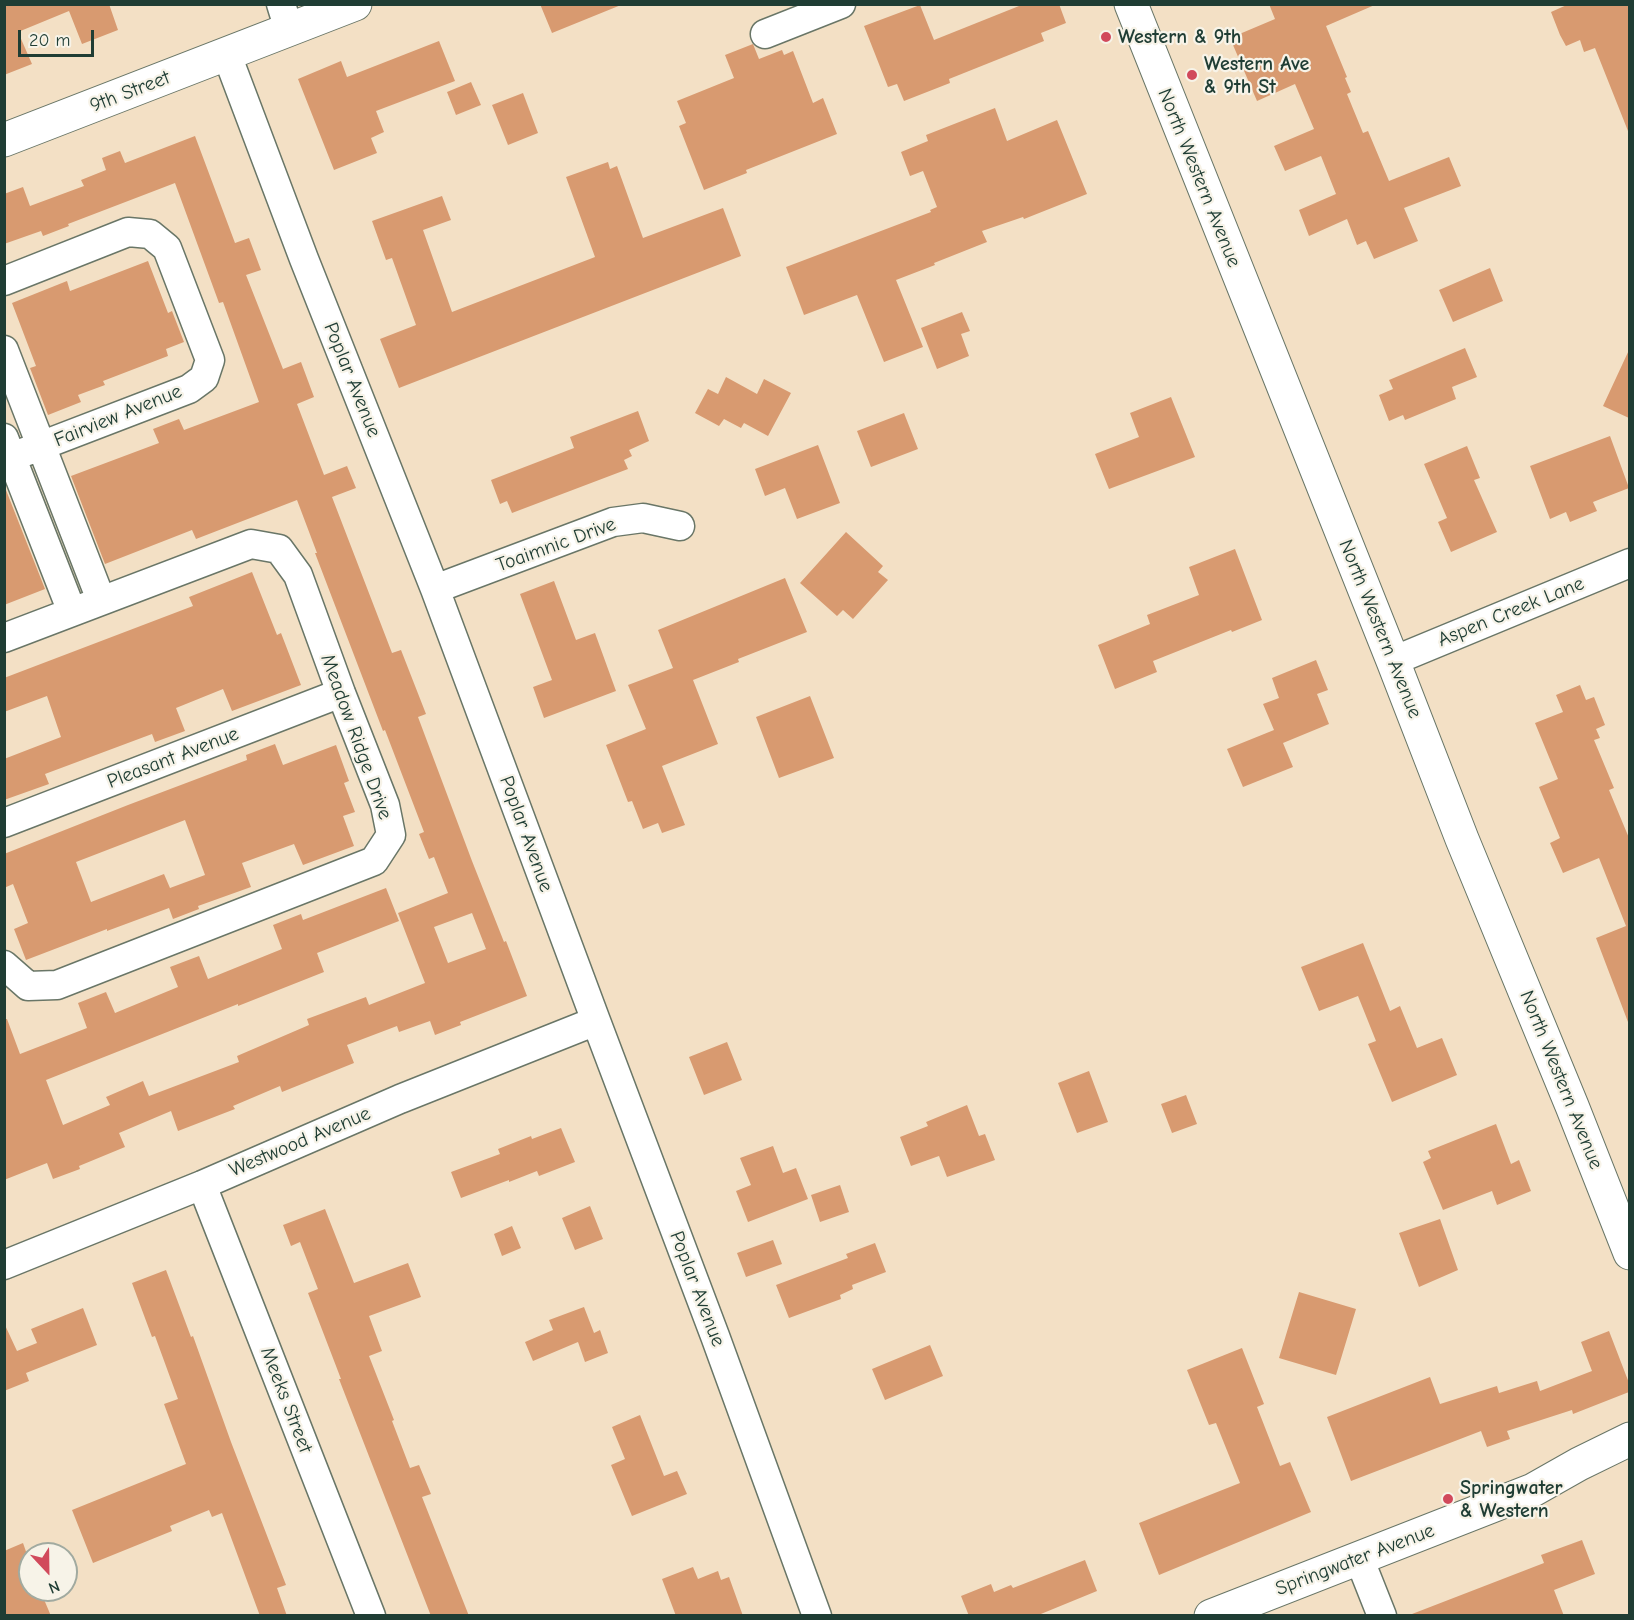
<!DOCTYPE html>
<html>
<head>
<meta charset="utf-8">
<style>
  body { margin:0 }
  #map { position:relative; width:1634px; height:1620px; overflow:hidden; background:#f3e0c5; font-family:"Comic Neue",sans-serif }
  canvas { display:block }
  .frame { position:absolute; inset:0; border:6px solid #1f3d34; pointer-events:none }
  .north { position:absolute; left:18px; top:1542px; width:60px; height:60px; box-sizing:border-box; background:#f7f3e8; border:2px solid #a1aaa0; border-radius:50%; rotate:158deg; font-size:16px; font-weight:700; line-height:24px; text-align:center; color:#1f3d34 }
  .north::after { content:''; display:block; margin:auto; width:21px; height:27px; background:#d1495b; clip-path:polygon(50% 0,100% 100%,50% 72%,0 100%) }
  .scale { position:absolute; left:18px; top:30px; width:76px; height:27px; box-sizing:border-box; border:3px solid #1f3d34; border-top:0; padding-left:8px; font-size:18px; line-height:21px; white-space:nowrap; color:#1f3d34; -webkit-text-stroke:4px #f7f3e8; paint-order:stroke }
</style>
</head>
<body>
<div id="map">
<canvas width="1634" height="1620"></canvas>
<div class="frame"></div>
<div class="north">N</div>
<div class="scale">20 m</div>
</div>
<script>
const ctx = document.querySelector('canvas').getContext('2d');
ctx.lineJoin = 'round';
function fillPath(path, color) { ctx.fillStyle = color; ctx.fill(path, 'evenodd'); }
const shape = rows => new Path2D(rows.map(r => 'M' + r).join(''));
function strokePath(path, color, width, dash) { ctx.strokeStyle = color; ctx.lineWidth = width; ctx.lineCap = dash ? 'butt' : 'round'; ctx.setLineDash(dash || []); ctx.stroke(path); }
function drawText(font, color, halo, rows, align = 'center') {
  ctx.font = font + ' "Comic Neue",sans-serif'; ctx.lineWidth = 4.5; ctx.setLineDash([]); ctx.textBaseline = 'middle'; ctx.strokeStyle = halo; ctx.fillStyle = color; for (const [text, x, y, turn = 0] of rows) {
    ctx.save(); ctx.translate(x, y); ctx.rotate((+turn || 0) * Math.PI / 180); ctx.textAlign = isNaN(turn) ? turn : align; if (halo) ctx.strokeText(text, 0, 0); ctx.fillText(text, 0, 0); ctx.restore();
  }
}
const building = shape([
  [4,4,109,4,118,30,82,44,69,11,18,32,32,64,4,75],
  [540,4,621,4,621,5,552,33],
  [1024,4,1059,4,1066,23,1041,33,1044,41,949,79,950,83,904,101,897,84,888,87,864,26,920,5,934,40],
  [1269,4,1377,4,1326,26,1347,77,1345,78,1351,92,1347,94,1363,133,1368,131,1389,181,1449,157,1461,186,1404,208,1418,241,1374,259,1366,241,1357,245,1347,219,1309,236,1299,210,1336,194,1321,156,1285,171,1274,146,1314,129,1295,84,1257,101,1230,38,1275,19],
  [1569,4,1629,4,1629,131,1628,131,1595,48,1584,52,1580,40,1566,46,1560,35,1551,12],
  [439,41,455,81,376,111,384,132,371,138,377,153,334,170,298,79,341,61,347,77],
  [753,44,759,59,782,50,784,55,793,51,813,103,823,98,837,134,746,170,747,173,704,190,679,126,686,123,677,101,734,78,725,55],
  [471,82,481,105,456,115,447,92],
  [523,93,538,133,508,145,492,105],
  [995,108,1007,141,1057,120,1087,194,1024,219,1023,217,982,231,987,242,934,263,935,265,896,280,923,347,884,362,857,295,804,315,786,267,931,212,930,210,937,207,923,171,910,176,901,152,928,141,926,135],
  [195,136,235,243,249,238,261,270,246,275,283,369,301,362,314,397,297,404,324,475,347,466,356,488,332,497,392,653,401,650,426,714,418,717,472,861,504,942,506,941,527,996,460,1022,461,1025,435,1035,430,1021,399,1032,397,1026,347,1045,354,1063,282,1092,280,1086,233,1106,235,1109,178,1131,171,1111,119,1133,125,1147,79,1166,80,1169,53,1179,47,1163,4,1180,4,1019,7,1019,20,1054,87,1028,78,1003,106,992,115,1013,178,987,170,967,199,956,208,979,282,949,273,925,301,914,303,920,386,888,399,921,317,953,324,972,238,1006,238,1004,46,1080,63,1125,110,1105,106,1097,143,1081,149,1096,239,1062,237,1056,309,1025,307,1019,366,997,369,1005,425,983,398,913,448,893,434,857,429,859,419,834,424,832,385,730,383,731,315,553,317,553,297,500,196,539,192,530,105,564,71,476,159,443,153,429,179,419,184,430,259,402,223,302,219,303,175,183,68,224,69,226,43,236,41,231,4,244,4,194,23,187,30,206,84,186,81,180,106,170,102,158,120,151,125,163],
  [472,913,486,949,448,963,434,927],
  [608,162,610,169,617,166,643,238,723,208,741,256,399,388,380,339,416,325,392,258,386,260,372,221,442,196,451,220,423,230,452,312,595,257,566,177],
  [148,261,168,313,172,311,184,342,166,349,168,356,103,381,105,385,78,395,81,402,48,415,30,368,36,366,12,303,67,281,70,291],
  [1490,268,1503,301,1453,322,1439,290],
  [962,312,970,331,961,334,969,356,937,369,921,328],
  [1465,348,1477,377,1452,387,1456,399,1405,420,1403,415,1389,421,1379,395,1393,389,1389,380],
  [1629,350,1629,418,1603,406],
  [726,377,757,394,764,379,791,393,768,436,744,423,741,428,724,419,719,426,695,413,708,389,718,394],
  [1171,397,1195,457,1109,489,1095,454,1139,437,1130,413],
  [638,411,649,441,629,450,632,456,624,460,628,469,512,513,507,501,500,504,491,480,574,448,570,437],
  [904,413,918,449,871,467,857,431],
  [1610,436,1629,488,1593,502,1597,511,1570,522,1566,512,1550,519,1530,466],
  [818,445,840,503,797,519,785,488,765,496,755,469],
  [1467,446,1480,478,1474,480,1497,532,1451,552,1438,522,1447,518,1424,464],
  [4,485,45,589,4,605],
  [846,532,883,566,878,572,888,580,853,619,843,610,837,616,800,583],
  [1235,549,1262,620,1232,632,1231,630,1153,661,1157,672,1115,689,1098,645,1150,624,1147,615,1199,595,1189,567],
  [252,572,277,635,281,633,301,685,232,711,223,689,176,708,185,731,155,742,152,734,45,774,49,784,4,800,4,759,61,737,47,696,4,712,4,678,193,606,189,597],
  [785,578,807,632,738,659,739,662,693,680,718,744,662,766,685,825,662,833,658,823,643,829,632,801,628,802,606,745,646,729,628,685,673,668,658,630],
  [554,581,576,640,595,633,616,691,544,718,533,687,552,680,520,594],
  [1316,660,1328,690,1317,694,1329,724,1283,743,1293,767,1243,787,1227,749,1274,730,1263,704,1279,698,1272,678],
  [1580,685,1586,700,1594,697,1605,725,1596,729,1600,738,1594,740,1614,788,1609,790,1629,838,1629,1021,1628,1022,1596,938,1626,926,1599,858,1563,873,1550,843,1560,838,1539,787,1558,779,1535,723,1563,712,1556,695],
  [810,696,834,758,779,778,756,717],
  [275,744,283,765,336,745,349,781,344,783,355,812,343,816,354,846,303,865,294,844,242,863,251,887,198,906,199,909,173,919,169,908,107,931,107,929,26,960,14,929,28,923,13,884,4,888,4,854,128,805,247,760,246,755],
  [185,820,205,875,170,888,164,874,91,902,76,862],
  [1363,943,1390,1011,1400,1006,1417,1048,1442,1038,1457,1075,1392,1102,1368,1044,1376,1041,1358,996,1319,1011,1301,967],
  [727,1042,742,1080,704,1095,689,1057],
  [1089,1071,1108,1122,1077,1133,1058,1083],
  [1186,1095,1197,1124,1172,1133,1161,1104],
  [967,1105,979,1136,985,1134,995,1160,947,1177,939,1156,911,1166,900,1137,928,1126,926,1122],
  [1496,1124,1511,1164,1519,1160,1531,1191,1497,1205,1492,1191,1443,1210,1423,1162,1431,1158,1428,1151],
  [561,1128,575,1162,539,1176,537,1171,509,1182,509,1180,461,1198,451,1172,500,1154,498,1149,531,1136,532,1139],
  [773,1146,783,1173,796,1168,808,1199,748,1222,736,1191,751,1185,740,1158],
  [840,1185,849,1212,820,1222,811,1195],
  [590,1206,603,1239,575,1250,562,1218],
  [325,1209,354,1283,408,1263,421,1297,369,1316,382,1351,369,1356,394,1420,392,1421,410,1468,419,1465,431,1494,422,1497,469,1616,431,1616,339,1379,341,1379,308,1293,318,1289,300,1242,291,1246,283,1225],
  [1440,1219,1458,1270,1419,1287,1399,1233],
  [512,1226,521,1248,502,1256,494,1234],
  [773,1240,782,1264,746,1277,737,1253],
  [875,1243,886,1272,852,1285,853,1289,840,1295,841,1299,789,1318,776,1285,848,1258,846,1254],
  [166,1270,191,1337,193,1336,231,1442,286,1585,277,1588,287,1616,260,1616,222,1513,212,1517,209,1510,170,1526,172,1531,93,1563,72,1510,186,1464,164,1404,178,1399,155,1336,152,1337,132,1283],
  [1299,1292,1356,1309,1336,1375,1279,1358],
  [584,1307,594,1333,600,1330,608,1353,585,1362,578,1342,533,1361,525,1342,553,1330,549,1320],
  [83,1308,97,1345,26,1373,29,1381,4,1391,4,1323,17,1351,37,1343,31,1329],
  [1609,1331,1629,1383,1629,1392,1573,1414,1572,1410,1507,1431,1510,1439,1487,1447,1481,1431,1351,1481,1327,1417,1430,1377,1440,1404,1497,1386,1499,1393,1537,1381,1540,1391,1592,1371,1581,1342],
  [930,1345,943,1376,885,1400,872,1369],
  [1242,1348,1264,1404,1257,1407,1280,1466,1290,1462,1311,1512,1159,1575,1139,1523,1240,1483,1216,1423,1209,1425,1187,1370],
  [640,1415,664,1476,677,1471,687,1494,632,1516,611,1465,625,1459,612,1427],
  [1582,1540,1595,1574,1554,1590,1564,1616,1412,1616,1412,1614,1544,1563,1541,1555],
  [23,1543,30,1563,30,1590,40,1590,51,1616,4,1616,4,1551],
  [1085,1560,1097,1591,1036,1616,969,1616,961,1596,991,1584,994,1592,1011,1585,1013,1588],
  [693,1567,698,1579,718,1571,721,1580,729,1577,743,1616,676,1616,662,1579]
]);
const minor = shape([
  [281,4,289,30],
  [765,34,841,4],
  [227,55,304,259,435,589,596,1021,715,1336,817,1616],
  [4,281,128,232,150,234,167,248,210,360,204,378,189,389,4,460],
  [4,350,101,600],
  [4,438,72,612],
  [435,589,613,522,643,518,680,526],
  [4,638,251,544,279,549,298,575,341,693,385,805,391,835,374,861,57,985,28,986,4,965],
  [1393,661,1630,563],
  [4,823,341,693],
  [202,1185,371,1616],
  [4,1265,202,1185,400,1099,596,1021],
  [1359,1558,1382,1616]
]);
const tertiary = shape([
  [4,140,355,4],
  [1211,1616,1533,1490,1579,1464,1630,1439]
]);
const secondary = shape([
  [1131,4,1393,661,1462,839,1572,1106,1630,1253]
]);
const markers = [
  [1106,37,6,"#d1495b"],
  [1192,75,6,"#d1495b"],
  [1448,1499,6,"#d1495b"]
];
const poiNames = [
  ["Western & 9th",1118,37],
  ["Western Ave",1204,64],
  ["& 9th St",1204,87],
  ["Springwater",1460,1488],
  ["& Western",1460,1511]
];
const streetNames = [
  ["9th Street",130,92,-21],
  ["North Western Avenue",1199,178,68],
  ["Poplar Avenue",352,380,68],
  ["Fairview Avenue",118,416,-22],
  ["Toaimnic Drive",556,545,-20],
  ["Aspen Creek Lane",1511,612,-22],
  ["North Western Avenue",1380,629,68],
  ["Meadow Ridge Drive",356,737,70],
  ["Pleasant Avenue",173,758,-21],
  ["Poplar Avenue",526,834,70],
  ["North Western Avenue",1561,1080,68],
  ["Westwood Avenue",300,1142,-23],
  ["Poplar Avenue",697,1289,69],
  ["Meeks Street",286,1400,69],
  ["Springwater Avenue",1355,1560,-21]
];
fillPath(building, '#d89a70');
strokePath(minor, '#697667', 31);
strokePath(tertiary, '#697667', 35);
strokePath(secondary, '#697667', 35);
strokePath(minor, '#fff', 28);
strokePath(tertiary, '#fff', 33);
strokePath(secondary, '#fff', 33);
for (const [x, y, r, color] of markers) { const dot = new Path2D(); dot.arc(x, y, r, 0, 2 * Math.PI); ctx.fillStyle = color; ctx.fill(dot); strokePath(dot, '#f7f3e8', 2); }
drawText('bold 20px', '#1f3d34', '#f7f3e8', poiNames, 'left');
drawText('20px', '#1f3d34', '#f7f3e8', streetNames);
</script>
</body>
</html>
